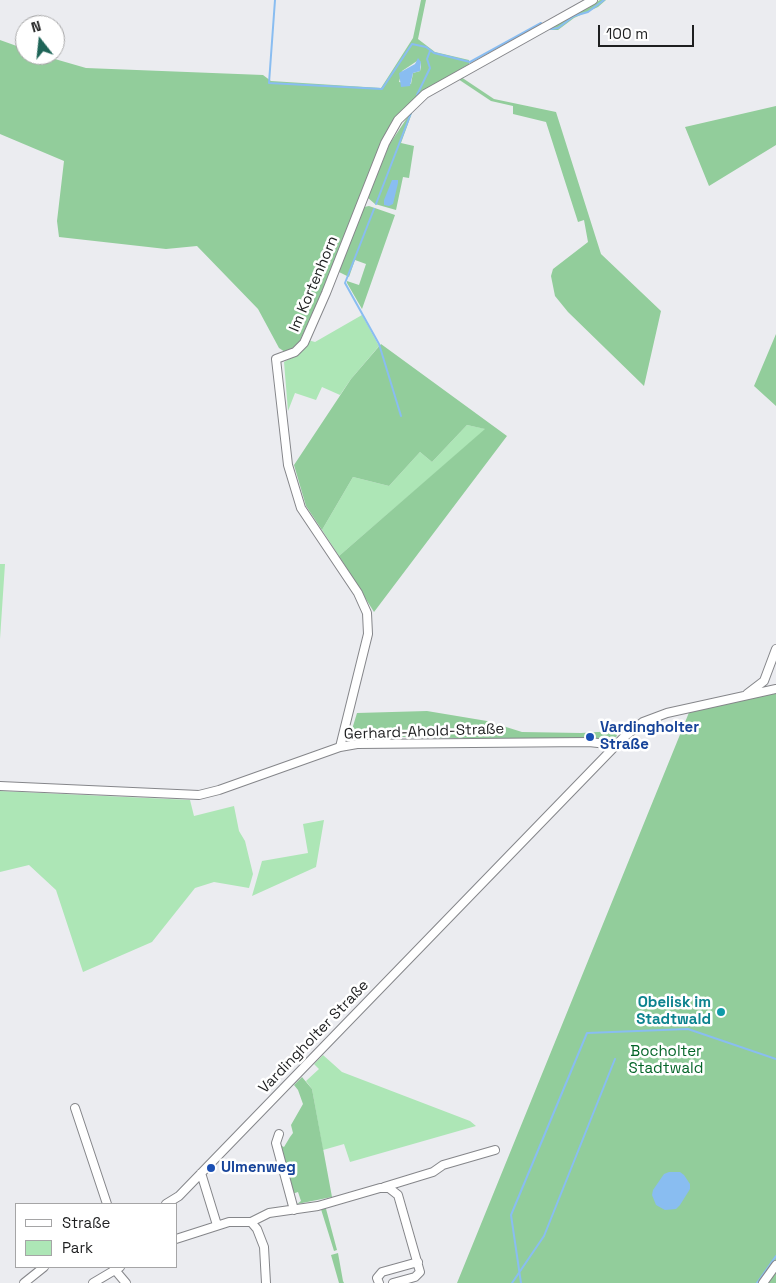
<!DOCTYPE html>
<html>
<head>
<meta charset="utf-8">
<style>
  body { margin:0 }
  #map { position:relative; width:776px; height:1283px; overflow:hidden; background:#ebecf0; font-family:"Space Grotesk",sans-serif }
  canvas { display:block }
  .legend { position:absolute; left:15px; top:1203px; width:162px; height:65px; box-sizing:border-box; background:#fff; border:1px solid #a5a5a6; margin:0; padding:6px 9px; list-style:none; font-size:15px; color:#1e1f20 }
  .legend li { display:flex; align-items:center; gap:10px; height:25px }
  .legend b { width:25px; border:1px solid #a5a5a6 }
  .north { position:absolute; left:15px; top:15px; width:50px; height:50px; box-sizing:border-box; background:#fff; border:1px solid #a5a5a6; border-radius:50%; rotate:344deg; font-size:14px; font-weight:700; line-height:20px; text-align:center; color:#1e1f20 }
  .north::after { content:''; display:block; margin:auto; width:18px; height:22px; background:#1e6457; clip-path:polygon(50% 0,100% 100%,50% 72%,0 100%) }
  .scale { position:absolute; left:598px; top:25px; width:96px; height:22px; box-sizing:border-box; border:2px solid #1e1f20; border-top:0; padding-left:6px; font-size:15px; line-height:18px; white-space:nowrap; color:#1e1f20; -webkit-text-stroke:4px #fff; paint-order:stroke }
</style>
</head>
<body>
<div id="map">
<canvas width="776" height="1283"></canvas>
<ul class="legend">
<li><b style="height:6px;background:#fff"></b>Straße</li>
<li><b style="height:14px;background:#ade6b6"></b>Park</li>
</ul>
<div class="north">N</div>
<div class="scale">100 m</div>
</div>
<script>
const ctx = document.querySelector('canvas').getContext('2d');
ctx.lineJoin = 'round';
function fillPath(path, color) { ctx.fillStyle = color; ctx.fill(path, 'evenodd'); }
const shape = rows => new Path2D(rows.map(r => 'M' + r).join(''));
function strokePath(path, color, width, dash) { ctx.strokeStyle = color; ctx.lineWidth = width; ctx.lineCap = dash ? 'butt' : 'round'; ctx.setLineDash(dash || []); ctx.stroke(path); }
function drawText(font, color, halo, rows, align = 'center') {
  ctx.font = font + ' "Space Grotesk",sans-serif'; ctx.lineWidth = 5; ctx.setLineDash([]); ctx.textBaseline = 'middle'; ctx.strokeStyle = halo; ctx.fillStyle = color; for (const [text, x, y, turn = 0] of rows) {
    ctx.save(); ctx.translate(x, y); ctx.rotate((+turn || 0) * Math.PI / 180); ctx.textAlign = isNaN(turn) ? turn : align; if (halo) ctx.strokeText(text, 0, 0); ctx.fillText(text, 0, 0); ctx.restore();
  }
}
const green = shape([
  [362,315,379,346,351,379,340,395,322,387,316,400,295,393,288,411,284,362,301,352,308,340,315,342],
  [467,425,486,429,339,556,322,530,353,477,389,486,420,452,432,462],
  [0,564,5,564,0,639],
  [0,791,190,800,194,816,234,806,239,831,245,841,253,874,249,888,214,882,195,888,152,942,83,972,56,890,29,865,0,872],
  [324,820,316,867,252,896,262,861,308,853,303,824],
  [323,1055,342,1072,470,1121,476,1126,350,1162,344,1144,323,1150,312,1089,306,1081,319,1069,314,1064]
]);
const forest = shape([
  [421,0,426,0,418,39,435,52,469,60,469,64,422,92,403,110,299,343,290,350,285,352,279,348,258,309,197,246,166,249,59,237,57,221,64,161,0,134,0,40,25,49,25,55,41,55,86,68,263,75,271,81,381,88,413,38],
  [417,61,421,62,421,67,420,71,413,73,411,84,399,82,402,71],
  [600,0,606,0,598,7,574,18,558,30,550,30,551,27],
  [461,77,494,99,556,112,601,254,661,311,644,386,568,312,555,296,551,276,553,269,588,242,584,220,578,222,546,122,513,114,513,106,491,101,458,79],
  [776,106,776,145,709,186,685,127],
  [411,112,412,113,401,143,414,146,409,178,403,177,396,210,375,204,368,198,389,145],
  [369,206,395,215,362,309,347,283,347,281,359,285,366,264,355,260,349,277,339,272,364,207],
  [776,334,776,406,754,386],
  [381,344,507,436,374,612,339,556,485,429,467,425,432,462,420,452,389,486,353,477,322,530,306,506,294,465,351,379],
  [776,693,776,1283,457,1283,690,710],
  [427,711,487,721,522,732,581,733,615,731,617,736,611,741,350,736,357,713],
  [302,1077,312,1089,332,1197,297,1204,301,1201,298,1192,292,1194,280,1145,284,1147,290,1137,293,1133,291,1125,303,1104,298,1090,294,1085],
  [325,1205,337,1250,334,1251,320,1206],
  [338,1253,343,1281,344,1283,339,1283,331,1255]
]);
const water = shape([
  [418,58,421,62,420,71,413,73,410,86,401,87,399,73,415,64],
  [392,180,398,180,398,183,393,204,389,206,384,205,384,200],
  [669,1172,680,1172,684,1175,690,1184,690,1189,680,1205,676,1209,665,1210,656,1205,652,1195,653,1190,664,1174]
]);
const stream = shape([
  [275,0,269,83,382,89,412,44,426,47,434,53,470,62,541,23],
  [551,29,558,28,574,16,588,12,604,0],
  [417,95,430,68,427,59,430,51],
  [376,204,411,113],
  [374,209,345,283,379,344,401,416],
  [512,1283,544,1236,615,1059],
  [521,1283,511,1215,587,1033,688,1029,776,1059],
  [757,1283,776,1256]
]);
const minor = shape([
  [747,694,764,681,776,649],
  [340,747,368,634,367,613,358,593,301,508,288,465,276,359,295,352,304,343,326,293,385,143,398,120,425,94,593,0],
  [0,786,199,795,219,790,340,747,357,744,589,742,616,745],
  [75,1108,107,1204],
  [279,1134,276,1143,294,1210],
  [201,1173,217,1225],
  [384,1187,433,1172,443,1165,495,1150],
  [166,1204,179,1196,624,737,643,722,667,713,776,689],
  [251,1222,269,1213,318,1206,380,1188,389,1188,398,1195,420,1272,415,1277,393,1283],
  [176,1239,229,1222,251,1222,257,1229,264,1247,266,1283],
  [115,1270,126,1283],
  [24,1283,44,1267],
  [93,1283,120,1267],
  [379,1283,377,1278,382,1272,418,1262],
  [763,1283,776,1265]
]);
const markers = [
  [590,737,5,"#1a4fb4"],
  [721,1012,5,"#0f9aa8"],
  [211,1168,5,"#1a4fb4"]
];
const streetNames = [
  ["Im Kortenhorn",314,284,-67],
  ["Gerhard-Ahold-Straße",424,732,-2],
  ["Vardingholter Straße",314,1037,-46]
];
const transitNames = [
  ["Vardingholter",600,728],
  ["Straße",600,745],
  ["Ulmenweg",221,1168]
];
const cultureNames = [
  ["Obelisk im",711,1003],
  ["Stadtwald",711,1020]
];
const parkNames = [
  ["Bocholter",666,1052],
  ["Stadtwald",666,1069]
];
fillPath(green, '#ade6b6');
fillPath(forest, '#92cd9b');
fillPath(water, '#89bdf1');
strokePath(stream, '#89bdf1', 2);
strokePath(minor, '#85868a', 10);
strokePath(minor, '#fff', 8);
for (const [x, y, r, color] of markers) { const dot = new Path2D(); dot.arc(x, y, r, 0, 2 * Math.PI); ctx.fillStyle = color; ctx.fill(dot); strokePath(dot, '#fff', 2); }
drawText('15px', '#1e1f20', '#fff', streetNames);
drawText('bold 15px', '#164399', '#fff', transitNames, 'left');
drawText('bold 15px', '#0d838f', '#fff', cultureNames, 'right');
drawText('15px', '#056529', '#fff', parkNames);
</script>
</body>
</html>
